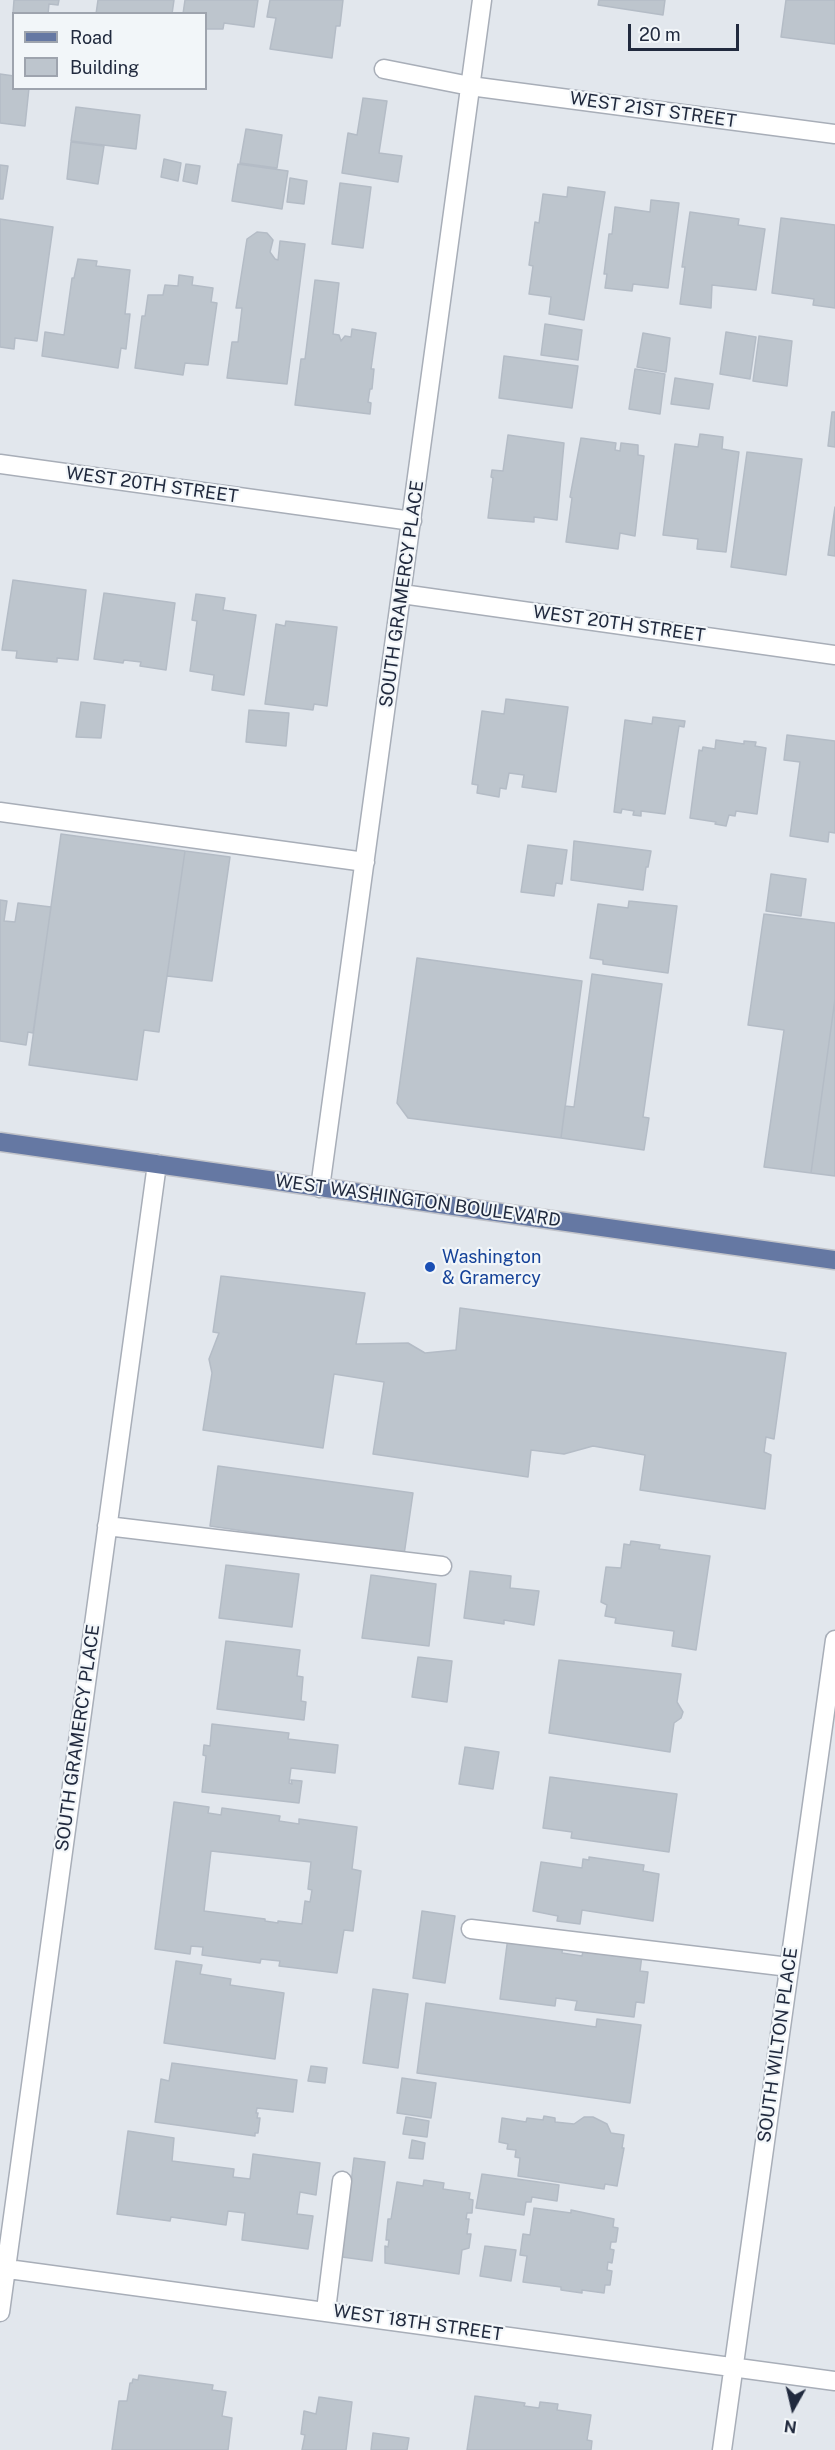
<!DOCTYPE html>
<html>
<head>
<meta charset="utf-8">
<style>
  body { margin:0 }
  #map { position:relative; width:835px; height:2450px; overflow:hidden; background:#e2e7ed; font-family:"Public Sans",sans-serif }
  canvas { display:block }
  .legend { position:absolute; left:12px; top:12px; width:195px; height:78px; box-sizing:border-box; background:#f2f6f9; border:2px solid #9ea4ae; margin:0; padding:8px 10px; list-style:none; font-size:18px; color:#212a3e }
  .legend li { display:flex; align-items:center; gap:12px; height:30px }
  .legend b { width:30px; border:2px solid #9ea4ae }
  .north { position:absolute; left:763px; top:2378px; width:60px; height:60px; -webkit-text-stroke:4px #f2f6f9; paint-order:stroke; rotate:188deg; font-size:16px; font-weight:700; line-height:24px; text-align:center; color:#212a3e }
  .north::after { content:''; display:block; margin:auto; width:21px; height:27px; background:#212a3e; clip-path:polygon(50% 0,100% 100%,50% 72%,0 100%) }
  .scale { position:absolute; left:628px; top:24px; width:111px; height:27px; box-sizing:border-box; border:3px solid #212a3e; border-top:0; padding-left:8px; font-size:18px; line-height:21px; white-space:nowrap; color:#212a3e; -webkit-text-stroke:4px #f2f6f9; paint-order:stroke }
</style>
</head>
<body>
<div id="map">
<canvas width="835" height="2450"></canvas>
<ul class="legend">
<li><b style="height:8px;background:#6578a3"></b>Road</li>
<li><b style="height:16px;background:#bdc5cd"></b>Building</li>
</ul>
<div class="north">N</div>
<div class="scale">20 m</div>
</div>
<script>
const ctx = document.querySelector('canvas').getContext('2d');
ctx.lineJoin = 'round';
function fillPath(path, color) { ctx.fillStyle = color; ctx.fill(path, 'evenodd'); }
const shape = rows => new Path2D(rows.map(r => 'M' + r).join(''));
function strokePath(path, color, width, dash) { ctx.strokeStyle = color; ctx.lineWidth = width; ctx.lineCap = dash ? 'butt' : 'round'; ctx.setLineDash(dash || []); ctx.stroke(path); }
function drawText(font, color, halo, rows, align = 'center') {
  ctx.font = font + ' "Public Sans",sans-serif'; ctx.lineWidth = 4.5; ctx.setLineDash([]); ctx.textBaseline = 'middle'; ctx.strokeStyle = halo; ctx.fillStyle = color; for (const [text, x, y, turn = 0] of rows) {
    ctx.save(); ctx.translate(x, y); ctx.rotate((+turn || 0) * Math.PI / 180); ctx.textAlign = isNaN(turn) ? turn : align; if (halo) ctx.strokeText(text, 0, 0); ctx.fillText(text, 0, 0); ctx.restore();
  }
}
const building = shape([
  [14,0,59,0,58,5,49,4,48,14,14,14,13,13,14,0],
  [98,0,174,0,172,14,96,14,98,0],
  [185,0,258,0,254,27,224,23,223,29,206,29,206,14,183,14,185,0],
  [270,0,343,0,340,26,336,26,332,58,270,49,276,18,267,17,270,0],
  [599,0,665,0,663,15,598,5,599,0],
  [786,0,835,0,835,44,781,37,786,0],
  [0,74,14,76,14,88,29,88,25,126,0,123,0,74],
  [363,98,387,101,379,153,402,156,398,182,342,173,348,133,357,135,363,98],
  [76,107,140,115,136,149,71,141,76,107],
  [246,129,282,135,277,168,240,163,246,129],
  [71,142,104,146,98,184,67,179,71,142],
  [164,159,181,163,178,181,161,177,164,159],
  [186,164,200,166,197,184,183,181,186,164],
  [238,164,288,171,282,209,232,201,238,164],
  [0,165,8,166,3,199,0,199,0,165],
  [290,178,307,181,304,204,287,202,290,178],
  [340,183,371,187,363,248,332,244,340,183],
  [568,187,605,192,584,320,549,314,551,297,529,294,533,266,529,265,535,222,539,223,543,194,567,197,568,187],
  [651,200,679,203,668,288,633,284,632,291,605,288,607,274,604,274,609,234,612,234,615,207,650,212,651,200],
  [690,212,739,219,738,225,765,229,756,290,712,285,711,308,680,304,685,267,682,267,690,212],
  [781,218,835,225,835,308,813,305,814,299,772,293,781,218],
  [0,219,53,227,37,341,15,338,14,349,0,347,0,219],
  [257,232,267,233,273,240,270,252,275,259,278,260,280,241,305,244,287,384,227,378,232,342,238,342,242,308,236,308,247,239,257,232],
  [78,259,97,261,96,266,130,270,125,314,130,314,126,349,121,348,118,368,42,356,45,332,64,335,72,278,74,278,78,259],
  [179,275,193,277,192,285,213,288,211,302,217,303,208,365,185,363,183,375,135,368,142,316,145,316,148,295,163,295,165,285,178,286,179,275],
  [315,280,339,283,333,334,339,335,341,341,345,336,351,337,352,329,376,333,371,369,374,369,372,389,370,389,368,402,371,403,370,414,295,405,301,359,305,359,315,280],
  [545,324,582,330,578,360,541,355,545,324],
  [726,332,756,337,750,379,720,374,726,332],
  [643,333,670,338,666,372,637,367,643,333],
  [759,336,792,341,787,386,753,381,759,336],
  [504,356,578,366,572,408,499,398,504,356],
  [635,369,665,374,660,414,629,409,635,369],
  [675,378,713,384,709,409,671,404,675,378],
  [832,412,835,412,835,447,828,446,832,412],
  [700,434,723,437,722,449,739,452,726,552,697,549,698,539,663,535,675,444,698,447,700,434],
  [508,435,564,443,557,520,534,517,534,522,488,518,493,478,491,477,492,470,503,471,508,435],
  [581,438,616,443,615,450,620,451,621,443,638,445,638,455,644,456,635,536,620,533,618,549,566,542,572,498,570,497,581,438],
  [747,452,802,459,786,575,731,567,747,452],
  [835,507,835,556,828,555,835,507],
  [13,580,86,590,78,660,57,658,57,662,16,658,17,651,2,650,13,580],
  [104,593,175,603,166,670,140,666,141,662,124,660,123,663,94,659,104,593],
  [196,594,225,598,223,610,256,615,244,695,212,690,214,675,190,671,197,621,192,620,196,594],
  [286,621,337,627,327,706,314,704,313,710,265,704,276,624,285,626,286,621],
  [506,699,568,707,556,792,522,787,524,775,509,773,506,789,500,788,499,797,477,793,478,785,472,784,482,711,504,714,506,699],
  [81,702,105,705,101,738,76,737,81,702],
  [249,710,289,713,286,746,246,742,249,710],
  [653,717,685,721,684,727,679,726,665,814,641,811,641,816,633,815,634,811,622,809,621,813,614,812,625,720,652,724,653,717],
  [787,735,835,741,835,833,829,832,828,842,790,836,800,762,784,760,787,735],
  [716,740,744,744,744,741,756,742,755,746,766,748,757,814,736,811,735,816,729,815,726,826,715,824,716,822,690,818,699,750,702,751,703,747,715,749,716,740],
  [61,834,185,851,159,1032,144,1030,137,1080,29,1065,61,834],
  [574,841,651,851,648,867,646,867,643,890,571,880,574,841],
  [528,845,567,850,562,884,556,883,554,896,521,892,528,845],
  [185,851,230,857,212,981,167,976,185,851],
  [771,874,806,879,801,916,766,911,771,874],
  [0,900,7,901,4,921,15,922,18,903,51,907,33,1033,28,1032,26,1045,0,1041,0,900],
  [629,901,677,906,668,973,603,964,603,960,590,958,598,904,628,908,629,901],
  [764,914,835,923,835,999,811,1173,764,1167,784,1030,748,1025,764,914],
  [417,958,582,981,561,1138,408,1118,397,1103,417,958],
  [592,974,662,984,643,1117,649,1118,644,1150,561,1138,565,1106,574,1107,592,974],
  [835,999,835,1176,811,1173,835,999],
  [221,1276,365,1293,356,1344,408,1343,425,1353,456,1350,460,1308,786,1353,774,1439,766,1437,764,1452,771,1455,765,1509,640,1490,645,1455,593,1446,564,1454,531,1450,528,1477,373,1454,384,1382,334,1374,323,1448,203,1430,212,1373,209,1359,219,1333,213,1332,221,1276],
  [218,1466,413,1493,404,1555,210,1526,218,1466],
  [631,1541,660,1545,659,1549,710,1556,696,1650,672,1646,674,1631,615,1623,616,1618,605,1616,607,1605,601,1602,606,1567,621,1568,624,1544,630,1545,631,1541],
  [226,1565,299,1574,292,1627,219,1618,226,1565],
  [470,1571,511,1576,510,1588,539,1591,534,1625,504,1620,504,1624,464,1618,470,1571],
  [371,1575,436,1584,429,1646,362,1638,371,1575],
  [226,1641,300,1650,297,1676,303,1677,301,1701,306,1702,304,1720,217,1709,226,1641],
  [418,1657,452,1661,447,1702,412,1697,418,1657],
  [559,1660,681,1674,677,1702,683,1712,681,1718,674,1723,670,1752,549,1733,559,1660],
  [212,1724,289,1733,288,1739,338,1745,335,1773,291,1768,289,1783,292,1784,291,1780,302,1781,299,1803,202,1792,206,1756,203,1755,204,1745,210,1746,212,1724],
  [465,1747,499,1752,493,1789,459,1784,465,1747],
  [550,1777,677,1794,669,1852,571,1838,572,1832,543,1828,550,1777],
  [174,1802,209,1807,208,1813,221,1815,222,1808,280,1816,279,1821,299,1824,299,1819,357,1827,352,1869,361,1871,353,1931,344,1930,337,1973,279,1966,280,1961,261,1959,260,1963,202,1955,203,1947,191,1946,190,1954,155,1949,174,1802],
  [211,1851,311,1862,308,1889,312,1890,310,1902,305,1901,302,1924,278,1921,278,1923,265,1921,265,1919,204,1911,211,1851],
  [589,1857,644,1865,643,1871,659,1874,653,1921,582,1910,580,1924,557,1921,558,1916,533,1911,541,1862,582,1868,583,1859,589,1860,589,1857],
  [422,1911,455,1916,445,1983,413,1978,422,1911],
  [508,1937,563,1944,562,1953,582,1956,584,1947,642,1955,640,1971,648,1972,644,2003,636,2002,634,2017,575,2010,577,2001,556,1998,555,2006,500,1999,508,1937],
  [176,1961,202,1965,200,1974,231,1979,230,1985,284,1993,275,2059,164,2043,176,1961],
  [373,1989,408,1994,398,2068,363,2063,373,1989],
  [426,2003,596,2027,597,2019,641,2025,630,2103,417,2073,426,2003],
  [172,2063,297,2080,293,2112,257,2108,256,2113,258,2113,257,2118,260,2118,258,2133,255,2133,255,2136,155,2122,161,2079,169,2081,172,2063],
  [311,2066,327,2068,325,2083,308,2081,311,2066],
  [402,2078,436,2083,431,2118,397,2113,402,2078],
  [544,2116,555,2118,555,2122,574,2124,584,2117,593,2117,607,2124,611,2133,624,2135,622,2148,624,2148,617,2186,605,2184,604,2189,518,2176,520,2158,515,2157,516,2150,507,2149,508,2144,499,2142,502,2118,526,2122,527,2118,543,2120,544,2116],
  [406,2117,429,2121,427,2137,403,2134,406,2117],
  [128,2131,174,2138,172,2161,234,2169,233,2177,250,2179,253,2154,320,2163,316,2195,300,2192,297,2214,313,2216,308,2249,242,2240,245,2213,228,2211,226,2225,171,2217,170,2221,117,2214,128,2131],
  [412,2140,425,2143,423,2159,409,2158,412,2140],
  [354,2158,385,2162,372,2261,342,2257,354,2158],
  [482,2174,559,2185,557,2201,532,2197,531,2202,526,2202,524,2215,476,2208,482,2174],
  [424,2180,444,2183,443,2189,470,2193,469,2199,473,2200,472,2213,467,2213,466,2219,469,2219,467,2234,471,2234,469,2248,462,2250,459,2274,385,2263,385,2246,388,2247,389,2240,386,2240,388,2219,391,2219,397,2182,423,2186,424,2180],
  [534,2208,571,2213,571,2210,614,2219,613,2227,618,2228,616,2242,611,2242,610,2249,614,2250,612,2263,608,2262,607,2270,612,2271,610,2285,605,2285,604,2293,582,2290,582,2293,561,2290,561,2287,523,2282,527,2256,520,2255,523,2234,530,2235,534,2208],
  [485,2246,516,2250,511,2281,480,2276,485,2246],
  [139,2375,213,2385,212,2390,226,2392,222,2416,232,2418,228,2450,112,2450,119,2401,127,2401,130,2383,132,2383,133,2379,138,2380,139,2375],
  [475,2396,525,2403,524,2406,539,2408,540,2402,558,2404,557,2410,591,2415,587,2440,592,2441,591,2450,467,2450,475,2396],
  [319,2397,352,2402,346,2450,302,2450,305,2435,301,2434,304,2411,316,2414,319,2397],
  [373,2433,409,2438,407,2450,371,2450,373,2433]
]);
const minor = shape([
  [384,69,470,86,835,134],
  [0,464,412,521],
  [402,594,835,655],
  [0,812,365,862],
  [320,1188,482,0],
  [107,1526,442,1566],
  [471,1929,789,1967],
  [0,2268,835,2381],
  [326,2310,342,2181],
  [0,2312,157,1164],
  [722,2450,835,1640]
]);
const major = shape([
  [0,1142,835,1260]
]);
const markers = [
  [430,1267,6,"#1a4fb4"]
];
const streetNames = [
  ["WEST 21ST STREET",653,110,8],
  ["WEST 20TH STREET",152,485,8],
  ["SOUTH GRAMERCY PLACE",402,594,-82],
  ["WEST 20TH STREET",619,624,8],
  ["WEST WASHINGTON BOULEVARD",418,1201,8],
  ["SOUTH GRAMERCY PLACE",78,1738,-82],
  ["SOUTH WILTON PLACE",778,2045,-82],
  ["WEST 18TH STREET",418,2323,8]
];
const transitNames = [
  ["Washington",442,1257],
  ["& Gramercy",442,1278]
];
fillPath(building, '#bdc5cd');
strokePath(building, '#b4bcc6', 1.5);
strokePath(minor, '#a8aeb8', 21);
strokePath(major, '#c1c3c9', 21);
strokePath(minor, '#fff', 18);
strokePath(major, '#6578a3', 18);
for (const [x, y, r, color] of markers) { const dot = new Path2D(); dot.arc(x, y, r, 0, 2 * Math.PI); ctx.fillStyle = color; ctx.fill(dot); strokePath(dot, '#f2f6f9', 2); }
drawText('18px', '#212a3e', '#f2f6f9', streetNames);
drawText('18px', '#164399', '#f2f6f9', transitNames, 'left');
</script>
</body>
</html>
